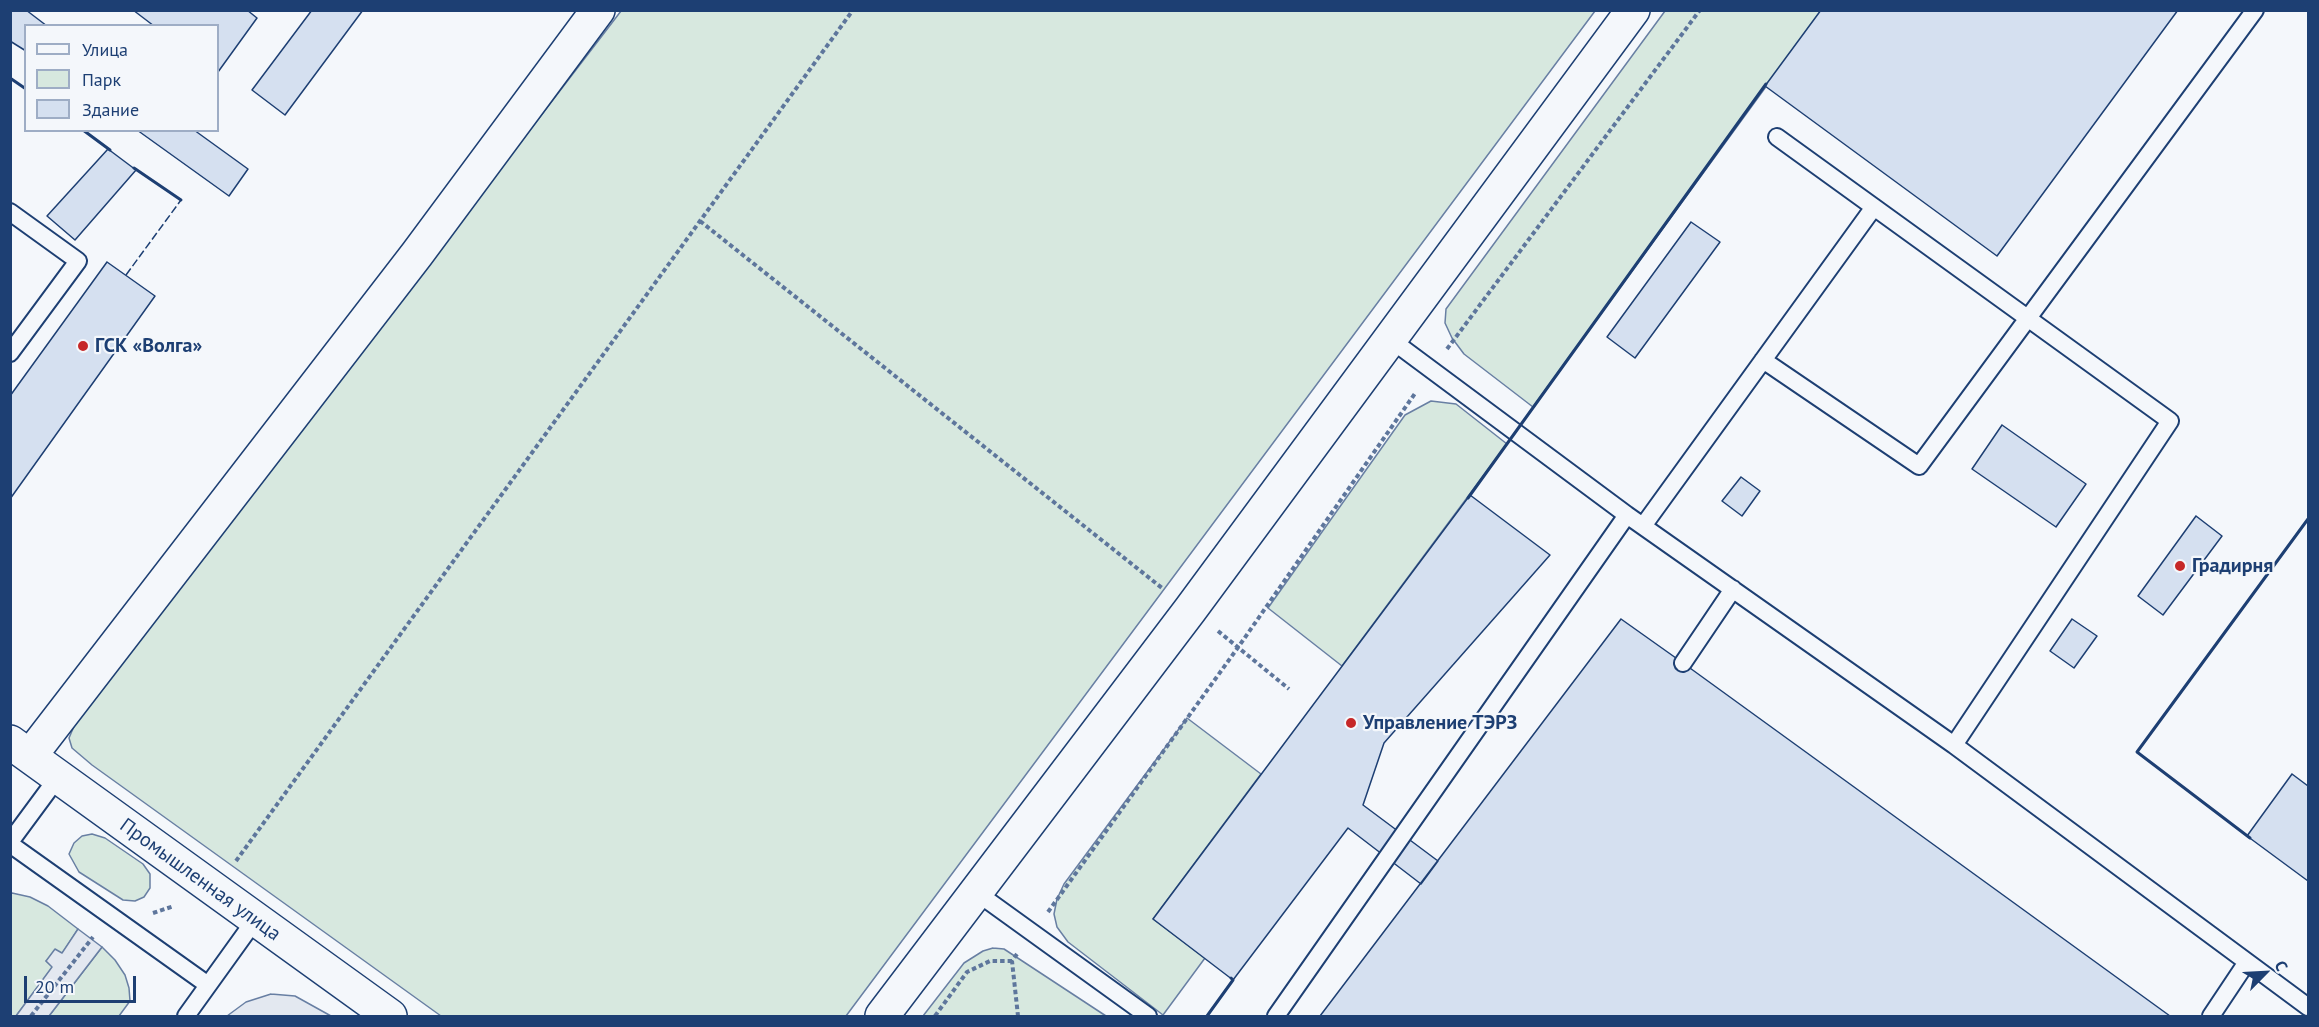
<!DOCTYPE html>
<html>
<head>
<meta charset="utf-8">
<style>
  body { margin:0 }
  #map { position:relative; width:2319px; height:1027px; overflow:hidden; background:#f4f7fb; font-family:"PT Sans",sans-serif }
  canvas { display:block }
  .frame { position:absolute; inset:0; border:12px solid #1d3f73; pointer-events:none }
  .legend { position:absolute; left:24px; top:24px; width:195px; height:108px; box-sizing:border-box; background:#f4f7fb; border:2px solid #9eadc5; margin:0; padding:8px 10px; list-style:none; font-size:18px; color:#1d3f73 }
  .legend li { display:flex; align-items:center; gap:12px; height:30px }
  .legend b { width:30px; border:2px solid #9eadc5 }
  .north { position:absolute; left:2235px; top:943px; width:60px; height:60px; -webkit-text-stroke:4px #f4f7fb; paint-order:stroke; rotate:66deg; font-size:16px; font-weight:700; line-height:24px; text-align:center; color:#1d3f73 }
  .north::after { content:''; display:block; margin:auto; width:21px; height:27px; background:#1d3f73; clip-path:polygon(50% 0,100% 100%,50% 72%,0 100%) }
  .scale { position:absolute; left:24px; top:976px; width:112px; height:27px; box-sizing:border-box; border:3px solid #1d3f73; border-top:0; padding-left:8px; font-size:18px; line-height:21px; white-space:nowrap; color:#1d3f73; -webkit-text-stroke:4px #f4f7fb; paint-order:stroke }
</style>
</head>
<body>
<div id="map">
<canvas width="2319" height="1027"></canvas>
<div class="frame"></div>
<ul class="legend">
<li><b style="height:8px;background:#f4f7fb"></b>Улица</li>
<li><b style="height:16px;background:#d7e8df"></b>Парк</li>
<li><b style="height:16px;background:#d5e0f0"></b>Здание</li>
</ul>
<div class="north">С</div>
<div class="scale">20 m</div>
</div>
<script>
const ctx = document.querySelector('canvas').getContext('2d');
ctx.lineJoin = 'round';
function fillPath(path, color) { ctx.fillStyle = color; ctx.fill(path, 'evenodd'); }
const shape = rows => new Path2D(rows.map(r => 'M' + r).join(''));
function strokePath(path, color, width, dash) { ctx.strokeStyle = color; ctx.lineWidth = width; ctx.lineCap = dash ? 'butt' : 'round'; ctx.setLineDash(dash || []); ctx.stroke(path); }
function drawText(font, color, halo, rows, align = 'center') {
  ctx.font = font + ' "PT Sans",sans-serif'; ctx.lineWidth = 4.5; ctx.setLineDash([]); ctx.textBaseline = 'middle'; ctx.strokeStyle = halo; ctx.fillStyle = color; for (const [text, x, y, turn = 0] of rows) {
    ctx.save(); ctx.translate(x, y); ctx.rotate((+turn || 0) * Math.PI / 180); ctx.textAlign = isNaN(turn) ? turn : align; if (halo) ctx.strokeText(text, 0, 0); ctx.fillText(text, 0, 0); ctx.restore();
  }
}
const green = shape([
  [621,11,1595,11,846,1016,441,1016,92,765,72,748,69,738,75,724,621,11],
  [1665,11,1821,11,1533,407,1464,354,1452,338,1445,323,1446,309,1665,11],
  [1431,401,1456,404,1507,444,1342,666,1268,608,1405,415,1431,401],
  [1187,718,1261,774,1153,919,1205,958,1163,1015,1068,942,1057,927,1054,914,1057,899,1064,884,1187,718],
  [92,834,105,838,143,864,150,874,150,888,144,897,135,901,123,900,79,872,69,854,74,843,82,836,92,834],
  [12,893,30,897,48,906,78,929,62,954,46,961,53,967,16,1016,10,1016,10,894,12,893],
  [102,947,115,960,125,975,129,988,130,1001,119,1016,49,1016,102,947],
  [993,948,1004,949,1106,1016,923,1016,964,963,983,951,993,948]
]);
const parking = shape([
  [78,929,102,947,49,1016,16,1016,52,967,46,961,55,949,62,953,78,929],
  [271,994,295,996,331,1016,227,1016,246,1002,271,994]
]);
const building = shape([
  [10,10,26,10,47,26,26,26,26,51,10,41,10,10],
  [133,10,247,10,257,18,218,72,218,26,154,26,133,10],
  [312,10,363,10,285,115,252,90,312,10],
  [1821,10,2178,10,1997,256,1765,86,1821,10],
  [137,130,194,130,248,169,229,196,137,130],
  [108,149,136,170,75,240,47,216,108,149],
  [1691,222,1720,242,1635,358,1607,337,1691,222],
  [107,262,155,296,10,499,10,396,107,262],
  [2002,425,2086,484,2056,527,1972,469,2002,425],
  [1741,477,1760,491,1742,516,1722,501,1741,477],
  [1470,495,1550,555,1384,743,1363,805,1438,861,1421,884,1348,828,1233,980,1153,919,1470,495],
  [2196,516,2222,536,2163,615,2138,596,2196,516],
  [1621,619,1683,663,2170,1016,1320,1016,1621,619],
  [2072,619,2097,636,2074,668,2050,651,2072,619],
  [2292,774,2308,786,2308,881,2247,836,2292,774]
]);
const path = shape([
  [700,221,1162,588],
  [1447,349,1700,10],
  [1218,631,1289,689],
  [236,861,853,10],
  [1048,912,1239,646,1416,392],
  [153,913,174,906],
  [1017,954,1012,961,1018,1016],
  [31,1016,93,937],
  [935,1016,967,972,990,961,1012,961]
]);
const lane = shape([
  [1777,137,2170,421,1954,745],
  [10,212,78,261,10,353],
  [1390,339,1627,515,1954,745,2308,1007],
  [1763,360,1919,466,2255,10],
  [1643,526,1874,207],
  [1683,663,1733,589],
  [10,842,58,777],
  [10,844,208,985],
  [976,892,1148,1016],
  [186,1016,255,920],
  [1276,1016,1627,515],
  [2211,1016,2247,962]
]);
const street = shape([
  [10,742,390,1016],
  [30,756,417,254,598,10],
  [882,1016,1190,610,1633,10]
]);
const fence = shape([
  [126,275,181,200]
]);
const wall = shape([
  [10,78,26,89],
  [83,130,110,150],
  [134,168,181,200],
  [1468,498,1766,84],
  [2250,838,2137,752,2308,519],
  [1207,1016,1233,980,1231,978]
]);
const markers = [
  [83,346,6,"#c62828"],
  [2180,566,6,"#c62828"],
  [1351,723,6,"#c62828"]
];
const poiNames = [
  ["ГСК «Волга»",95,346],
  ["Градирня",2192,566],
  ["Управление ТЭРЗ",1363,723]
];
const streetNames = [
  ["Промышленная улица",200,880,36]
];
fillPath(green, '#d7e8df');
strokePath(green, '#687fa3', 1.5);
fillPath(parking, '#e3e8f0');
strokePath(parking, '#687fa3', 1.5);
fillPath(building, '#d5e0f0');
strokePath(building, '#1d3f73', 1.5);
strokePath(lane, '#1d3f73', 20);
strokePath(street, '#1d3f73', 36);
strokePath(path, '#5e769c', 4, [4.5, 3]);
strokePath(lane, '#f4f7fb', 16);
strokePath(street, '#f4f7fb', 33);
strokePath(fence, '#1d3f73', 1.5, [8, 3]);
strokePath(wall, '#1d3f73', 3);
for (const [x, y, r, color] of markers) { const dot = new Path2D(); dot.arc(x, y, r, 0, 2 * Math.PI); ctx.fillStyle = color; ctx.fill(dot); strokePath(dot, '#f4f7fb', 2); }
drawText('bold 20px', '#1d3f73', '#f4f7fb', poiNames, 'left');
drawText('20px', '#1d3f73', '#f4f7fb', streetNames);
</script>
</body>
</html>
